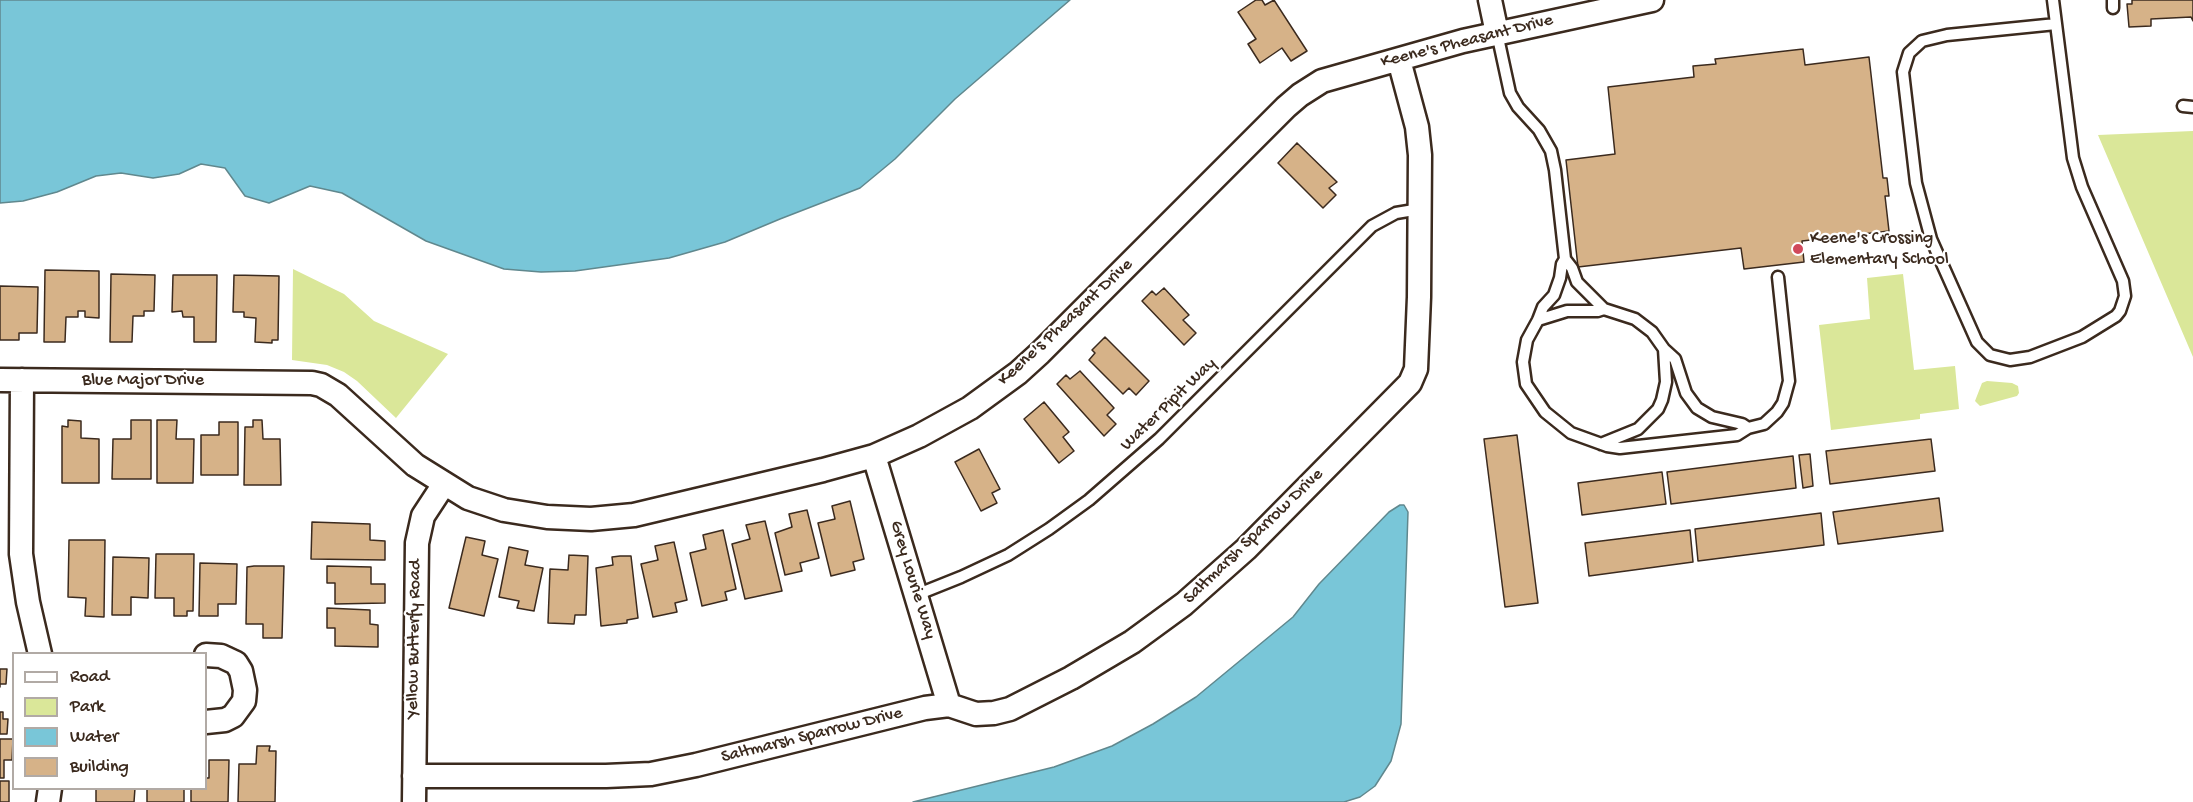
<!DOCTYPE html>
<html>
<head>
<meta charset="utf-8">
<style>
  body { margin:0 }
  #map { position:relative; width:2193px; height:802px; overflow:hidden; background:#fff; font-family:"Gochi Hand",sans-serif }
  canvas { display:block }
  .legend { position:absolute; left:12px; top:652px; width:195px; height:138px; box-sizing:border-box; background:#fff; border:2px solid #b1aaa5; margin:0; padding:8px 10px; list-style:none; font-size:18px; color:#3b2a1e }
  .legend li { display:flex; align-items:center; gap:12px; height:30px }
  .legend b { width:30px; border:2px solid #b1aaa5 }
</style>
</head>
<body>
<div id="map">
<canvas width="2193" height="802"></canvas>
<ul class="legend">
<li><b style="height:8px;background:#fff"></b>Road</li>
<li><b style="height:16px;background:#dae799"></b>Park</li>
<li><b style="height:16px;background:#79c6d8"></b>Water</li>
<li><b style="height:16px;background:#d6b288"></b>Building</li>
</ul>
</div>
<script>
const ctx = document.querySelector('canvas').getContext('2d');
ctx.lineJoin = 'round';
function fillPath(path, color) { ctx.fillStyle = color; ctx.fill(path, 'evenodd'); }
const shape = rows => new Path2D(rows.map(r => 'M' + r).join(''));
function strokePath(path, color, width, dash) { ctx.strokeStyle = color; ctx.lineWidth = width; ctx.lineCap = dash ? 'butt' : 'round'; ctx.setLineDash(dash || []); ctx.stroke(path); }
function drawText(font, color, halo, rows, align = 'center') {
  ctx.font = font + ' "Gochi Hand",sans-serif'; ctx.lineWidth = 4.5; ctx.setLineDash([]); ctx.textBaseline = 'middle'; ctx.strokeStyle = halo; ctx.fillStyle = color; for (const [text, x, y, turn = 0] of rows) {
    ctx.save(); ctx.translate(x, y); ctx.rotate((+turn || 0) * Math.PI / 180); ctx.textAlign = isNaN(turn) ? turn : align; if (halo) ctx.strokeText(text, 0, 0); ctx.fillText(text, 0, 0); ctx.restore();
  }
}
const green = shape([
  [2193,131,2193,357,2098,135],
  [293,269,344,294,374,321,448,354,396,418,357,381,344,372,327,365,292,360],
  [1903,274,1914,370,1955,366,1959,409,1920,414,1920,419,1831,430,1819,325,1870,319,1867,278],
  [1987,381,2012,383,2018,386,2019,393,2017,396,1980,406,1975,401,1982,383]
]);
const water = shape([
  [0,0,1070,0,955,99,895,159,860,188,780,219,725,242,669,258,575,271,541,272,504,269,426,241,342,193,310,186,269,203,245,196,225,168,201,164,179,174,153,178,121,173,96,176,57,192,23,201,0,203,0,0],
  [1400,505,1404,505,1408,512,1401,724,1391,761,1375,786,1360,797,1344,802,913,802,1054,767,1112,746,1153,724,1196,697,1293,617,1319,584,1389,512,1400,505]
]);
const building = shape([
  [1256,0,1262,0,1265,5,1274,0,1307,51,1291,61,1282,48,1260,63,1248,44,1256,39,1238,12,1256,0],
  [2132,0,2193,0,2193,21,2191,17,2151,19,2151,26,2129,27,2127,4,2132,4,2132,0],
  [1803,49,1805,65,1869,57,1883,178,1887,178,1889,196,1885,196,1889,231,1802,241,1804,262,1744,269,1741,248,1578,267,1566,160,1615,154,1608,87,1694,77,1693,66,1716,64,1715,59,1803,49],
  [1297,143,1337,182,1329,188,1336,195,1323,208,1278,163,1297,143],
  [45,270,99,271,99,318,85,317,85,311,78,311,78,317,66,317,65,342,44,342,45,270],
  [111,274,155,275,154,311,144,311,144,316,133,316,132,342,110,342,111,274],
  [173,275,217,275,216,342,194,342,194,317,183,317,182,311,172,312,173,275],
  [234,275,279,276,278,340,272,340,272,343,255,342,256,318,244,317,244,312,233,312,234,275],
  [0,286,38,287,37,333,19,333,19,340,0,340,0,286],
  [1164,288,1189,315,1183,320,1196,333,1184,345,1142,301,1152,291,1156,295,1164,288],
  [1105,337,1149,381,1136,395,1129,388,1123,394,1089,360,1095,353,1092,350,1105,337],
  [1080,371,1114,408,1107,415,1116,424,1104,436,1057,384,1066,375,1070,379,1080,371],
  [1044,402,1069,432,1063,437,1074,451,1059,463,1024,419,1044,402],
  [68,420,81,421,81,438,99,439,99,483,62,483,62,426,68,427,68,420],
  [131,420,151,420,151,479,112,479,113,439,131,439,131,420],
  [157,420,177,420,176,439,194,439,193,483,157,483,157,420],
  [253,420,262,420,263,439,280,439,281,485,244,485,245,427,253,427,253,420],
  [219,422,238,422,238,475,201,475,201,435,219,435,219,422],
  [1517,435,1538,603,1505,607,1484,439,1517,435],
  [1931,439,1935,471,1830,484,1826,451,1931,439],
  [979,449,1000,489,992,493,997,503,981,511,955,462,979,449],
  [1810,454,1813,486,1803,488,1799,455,1810,454],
  [1793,456,1796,488,1671,504,1667,472,1793,456],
  [1662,472,1666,504,1582,515,1578,483,1662,472],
  [1939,498,1943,531,1838,544,1833,512,1939,498],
  [850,501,864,559,853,562,855,570,831,576,818,523,835,519,832,506,850,501],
  [807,510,819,558,800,563,802,571,785,575,775,533,792,527,789,514,807,510],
  [1821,513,1824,545,1698,561,1695,529,1821,513],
  [765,521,782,591,745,599,732,544,750,539,746,525,765,521],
  [312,522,370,524,370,540,385,541,385,560,311,559,312,522],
  [723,530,736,589,725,592,727,600,702,606,690,553,706,549,703,535,723,530],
  [1690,530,1693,562,1589,576,1585,543,1690,530],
  [466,537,485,541,482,555,498,559,484,616,449,608,466,537],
  [69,540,105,540,104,617,85,616,86,598,68,597,69,540],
  [674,542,687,600,675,603,677,612,653,617,641,564,658,560,655,546,674,542],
  [509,547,528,551,525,565,543,568,534,611,517,608,519,601,499,597,509,547],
  [156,554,194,554,193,611,187,611,187,616,174,616,174,598,155,598,156,554],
  [569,555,588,556,586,615,575,615,574,624,548,623,550,569,568,570,569,555],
  [620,556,631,556,638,618,627,620,627,623,601,626,596,568,613,565,612,557,620,556],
  [113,557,149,558,148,598,131,597,131,615,112,615,113,557],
  [200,563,237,564,236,604,218,604,218,616,199,616,200,563],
  [254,566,284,566,282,638,263,638,263,624,246,624,247,567,254,566],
  [327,566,371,567,371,584,385,584,385,603,335,604,335,583,327,583,327,566],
  [327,608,370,610,370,624,378,625,378,647,335,646,335,628,327,628,327,608],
  [0,669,7,669,6,684,0,684,0,687,0,669],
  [0,712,3,712,3,719,8,719,7,734,0,734,0,712],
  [0,739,13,739,12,760,4,760,4,778,0,778,0,739],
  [257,746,270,746,269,751,276,751,275,802,238,802,239,764,256,764,257,746],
  [209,760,229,760,228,802,191,802,191,788,206,788,206,778,209,778,209,760],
  [0,781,9,781,9,802,0,802,0,781],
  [96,788,135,788,134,802,96,802,96,788],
  [147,788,184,788,184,802,147,802,147,788]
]);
const lane = shape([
  [2053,0,2073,158,2082,187,2123,281,2125,296,2120,311,2116,316,2082,337,2030,357,2010,360,1990,355,1977,342,1931,239,1916,183,1903,72,1909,53,1922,41,1947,35,2056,24],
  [2113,0,2113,8],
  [1497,33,1510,93,1518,107,1539,130,1551,151,1555,170,1565,259,1572,268,1577,282,1604,309,1635,319,1652,332,1664,349,1675,359,1686,393,1697,408,1712,417,1742,424,1748,428],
  [2183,106,2193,107],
  [1565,259,1562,264,1560,278,1554,295,1543,307,1538,320,1527,340,1523,362,1526,384,1545,412,1571,433,1607,446,1620,448,1737,435,1748,428,1764,424,1777,412,1783,403,1789,381,1778,277],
  [1538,320,1567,311,1598,311,1604,309],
  [1601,444,1638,429,1658,409,1662,400,1666,382,1664,349],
  [916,595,961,577,1008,555,1049,529,1089,500,1159,439,1372,226,1396,213,1420,209]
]);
const street = shape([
  [1490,0,1497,33],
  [0,380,312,383,321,385,338,395,415,465,468,498,504,510,547,517,591,519,634,515,823,470,874,456,919,436,970,408,1018,373,1040,353,1286,107,1300,95,1322,81,1463,41,1652,0],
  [22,380,21,554,28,602,40,654],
  [874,456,949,705],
  [206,655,221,656,236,663,241,671,245,690,244,701,233,716,225,720,206,722],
  [414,776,606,776,651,774,696,765,925,708,949,705,976,714,994,713,1010,709,1071,678,1132,642,1184,604,1246,549,1410,383,1416,369,1419,297,1420,155,1417,127,1399,60],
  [48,802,50,788],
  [414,802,417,543,423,516,444,484]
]);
const markers = [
  [1798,249,6,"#d1495b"]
];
const streetNames = [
  ["Keene's Pheasant Drive",1467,42,-14],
  ["Keene's Pheasant Drive",1066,323,-43],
  ["Blue Major Drive",143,381],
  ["Water Pipit Way",1169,405,-44],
  ["Saltmarsh Sparrow Drive",1254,537,-44],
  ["Grey Lourie Way",912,580,73],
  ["Yellow Butterfy Road",415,639,-89],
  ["Saltmarsh Sparrow Drive",812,736,-14]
];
const poiNames = [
  ["Keene's Crossing",1810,239],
  ["Elementary School",1810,260]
];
fillPath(green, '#dae799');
fillPath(water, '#79c6d8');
strokePath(water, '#60888e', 1.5);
fillPath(building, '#d6b288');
strokePath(building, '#3b2a1e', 1.5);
strokePath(lane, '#3b2a1e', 15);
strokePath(street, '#3b2a1e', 27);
strokePath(lane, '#fff', 10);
strokePath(street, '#fff', 22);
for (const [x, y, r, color] of markers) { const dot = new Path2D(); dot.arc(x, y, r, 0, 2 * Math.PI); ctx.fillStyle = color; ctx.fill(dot); strokePath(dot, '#fff', 2); }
drawText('18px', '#3b2a1e', '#fff', streetNames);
drawText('18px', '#3b2a1e', '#fff', poiNames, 'left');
</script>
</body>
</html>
